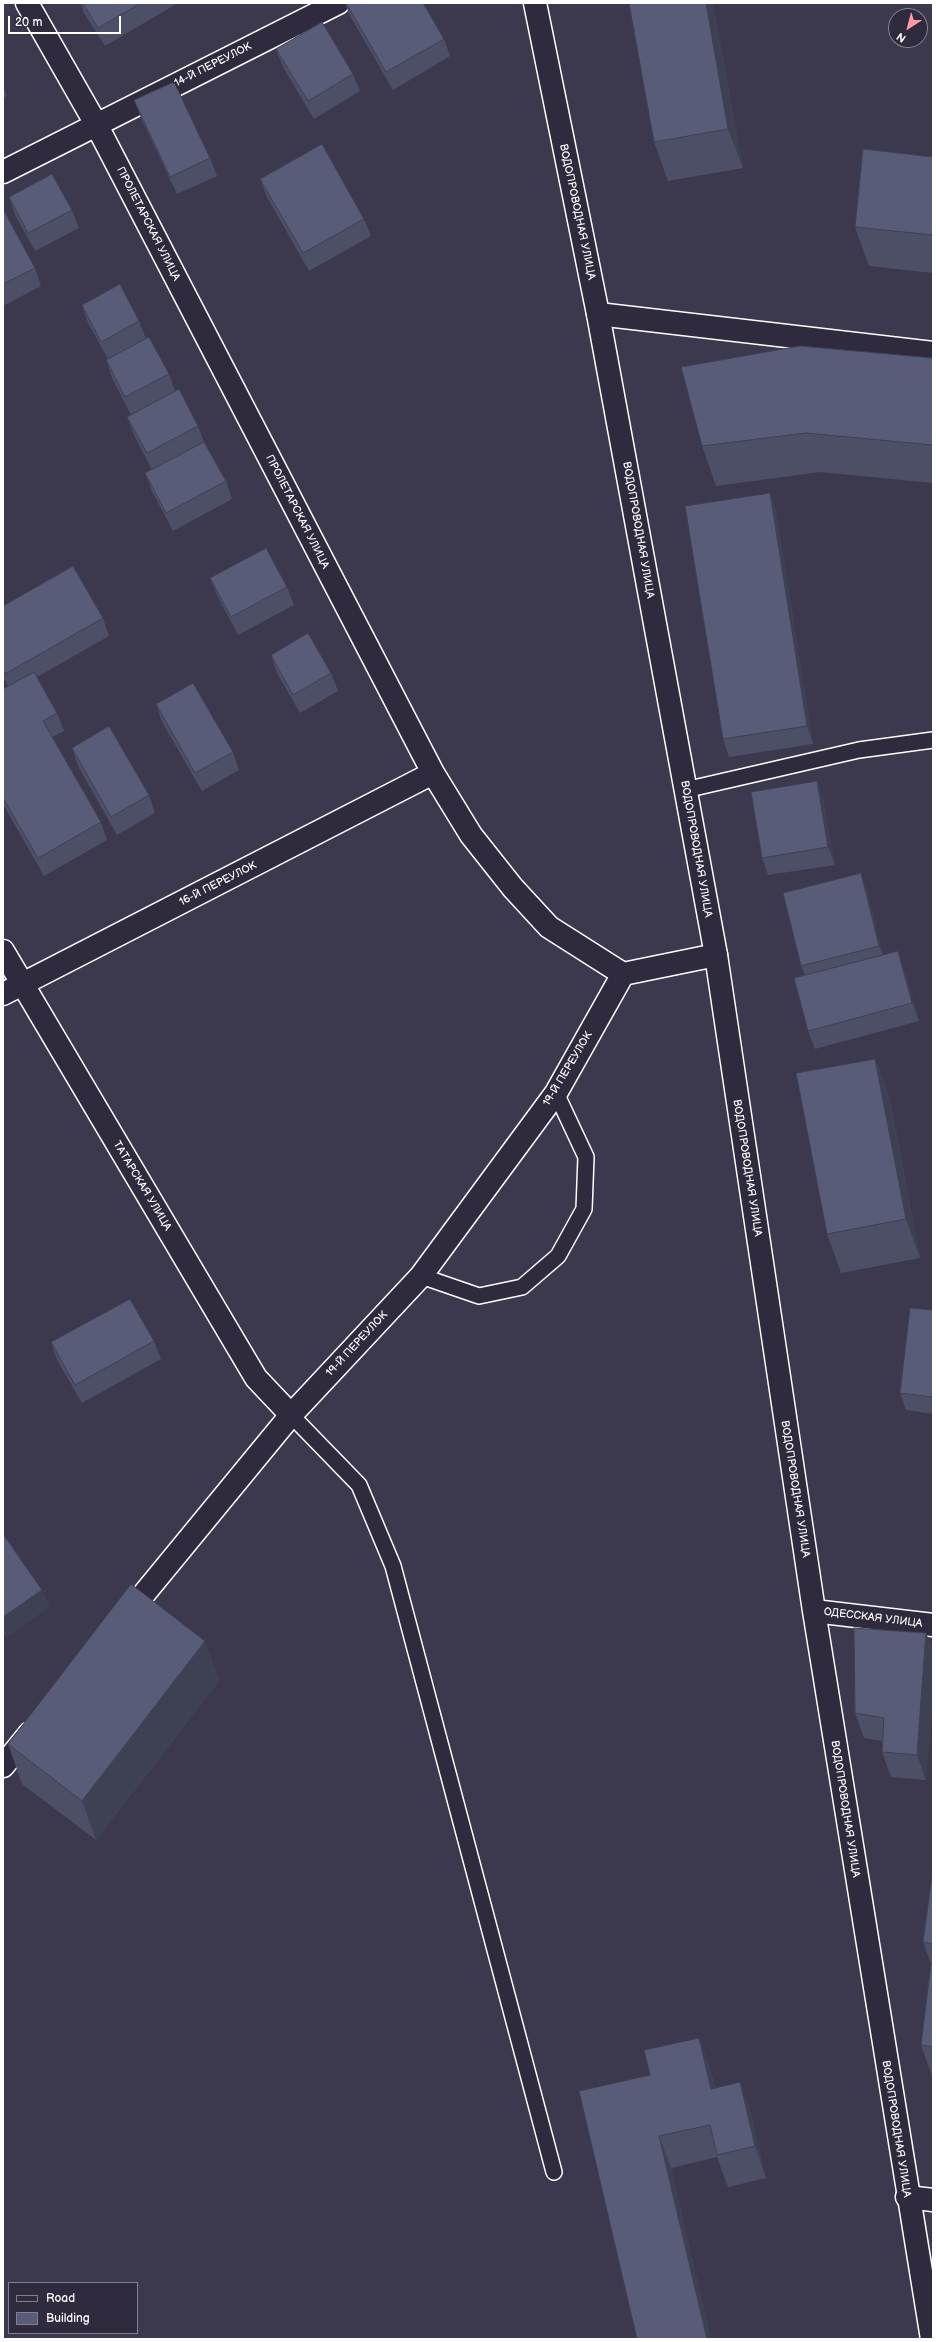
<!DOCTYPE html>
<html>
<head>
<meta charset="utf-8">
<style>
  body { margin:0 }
  #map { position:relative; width:936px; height:2342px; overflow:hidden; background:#3c394f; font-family:"Balsamiq Sans",sans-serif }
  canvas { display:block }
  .frame { position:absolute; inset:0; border:4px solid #fff; pointer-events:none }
  .legend { position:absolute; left:8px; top:2282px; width:130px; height:52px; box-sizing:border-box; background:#2f2a3d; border:1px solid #827f8b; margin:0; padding:5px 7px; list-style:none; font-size:12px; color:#fff }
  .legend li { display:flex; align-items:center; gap:8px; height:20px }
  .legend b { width:20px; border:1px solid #827f8b }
  .north { position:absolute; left:888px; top:8px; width:40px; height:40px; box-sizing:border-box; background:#2f2a3d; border:1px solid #827f8b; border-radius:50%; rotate:216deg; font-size:11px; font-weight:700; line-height:16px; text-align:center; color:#fff }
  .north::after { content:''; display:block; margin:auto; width:14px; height:18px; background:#ff9aa2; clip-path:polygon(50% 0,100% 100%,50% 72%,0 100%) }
  .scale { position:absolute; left:8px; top:16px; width:113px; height:18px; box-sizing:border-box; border:2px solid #fff; border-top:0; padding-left:5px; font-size:12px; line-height:14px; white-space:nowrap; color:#fff; -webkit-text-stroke:3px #2f2a3d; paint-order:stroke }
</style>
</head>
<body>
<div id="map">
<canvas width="936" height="2342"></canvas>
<div class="frame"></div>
<ul class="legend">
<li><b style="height:5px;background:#2f2a3d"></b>Road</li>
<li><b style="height:11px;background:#595c78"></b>Building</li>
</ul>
<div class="north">N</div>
<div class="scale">20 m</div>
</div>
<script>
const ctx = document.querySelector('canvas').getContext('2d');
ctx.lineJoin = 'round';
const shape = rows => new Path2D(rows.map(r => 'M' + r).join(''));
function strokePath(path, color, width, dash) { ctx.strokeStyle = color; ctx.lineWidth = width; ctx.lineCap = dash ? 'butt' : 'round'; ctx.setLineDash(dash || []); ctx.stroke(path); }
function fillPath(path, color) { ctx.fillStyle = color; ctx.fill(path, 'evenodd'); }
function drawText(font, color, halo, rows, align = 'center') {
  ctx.font = font + ' "Balsamiq Sans",sans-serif'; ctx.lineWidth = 3.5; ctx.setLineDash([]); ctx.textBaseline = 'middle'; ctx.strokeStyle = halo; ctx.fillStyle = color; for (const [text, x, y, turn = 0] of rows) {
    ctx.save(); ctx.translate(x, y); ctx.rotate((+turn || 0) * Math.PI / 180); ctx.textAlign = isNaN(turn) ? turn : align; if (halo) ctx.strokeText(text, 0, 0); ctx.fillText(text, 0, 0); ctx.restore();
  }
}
const service = shape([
  [685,790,859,750,933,740],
  [421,1276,479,1296,522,1287,558,1256,584,1209,586,1157,556,1093],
  [291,1415,359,1485,393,1566,554,2172]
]);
const minor = shape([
  [27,3,96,124,433,773,471,835,513,888,549,927,623,974],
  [3,172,338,3],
  [598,314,933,353],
  [3,951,256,1378,291,1415],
  [3,994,433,773],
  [125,1617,291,1415,421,1276,556,1093,623,974,716,955],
  [3,1766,30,1733],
  [907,2197,933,2200]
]);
const tertiary = shape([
  [535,3,598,314,716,955,814,1611,932,2339],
  [814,1611,933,1625]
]);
const wall = shape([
  [81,3,178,3,105,46,84,13],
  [345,3,423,3,444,39,450,56,393,90,349,14],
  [629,3,713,3,743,168,668,181,654,142],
  [276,49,353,74,360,91,314,119,283,67],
  [3,86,7,96,3,98],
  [134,100,210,158,217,176,177,194,141,118],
  [933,157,933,273,869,266,855,227],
  [260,179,364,219,371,236,309,271,267,197],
  [9,197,72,210,79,228,35,251,15,215],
  [3,209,35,268,41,286,3,306],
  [82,305,139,321,146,339,169,374,175,391,198,426,204,442,226,481,232,499,173,531,152,491,145,473,152,470,134,435,127,417,131,415,112,378,106,360,108,359,88,323],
  [933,358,933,483,820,472,716,486,702,446],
  [770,493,776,511,813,744,729,757,723,739],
  [210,578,287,587,294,605,238,635,217,595],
  [3,606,103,618,109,636,37,677,57,713,64,731,52,737,101,822,107,840,44,876,3,804,3,689,8,686,3,677],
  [271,655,331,673,338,691,300,713,277,673],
  [156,704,233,752,239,770,202,791,162,722],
  [72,748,149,795,155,813,117,835,78,766],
  [817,781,823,799,835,865,768,875,762,858],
  [867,891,883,955,904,969,919,1021,815,1049,808,1031,805,975,801,966],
  [875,1059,890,1098,920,1258,841,1273,827,1234],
  [933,1310,933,1414,906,1410,900,1393],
  [154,1341,161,1359,82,1403,57,1360,51,1342],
  [3,1534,42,1590,49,1607,7,1637,3,1632],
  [926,1633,933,1651,933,1691,926,1780,891,1777,882,1752,883,1741,864,1738,855,1713],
  [205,1641,219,1681,96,1840,22,1784,8,1744],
  [933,1869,933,2079,921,2045,931,1964,923,1942],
  [699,2038,710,2069,715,2088,740,2082,751,2114,766,2178,728,2187,717,2157,671,2168,711,2339,637,2339,650,2075]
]);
const shadedWall = shape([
  [706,3,713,3,743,168,728,129],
  [770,493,776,511,813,744,807,726],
  [817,781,823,799,835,865,828,847],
  [861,873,867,891,886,964,879,946],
  [898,951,904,969,919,1021,912,1003],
  [875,1059,890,1098,920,1258,906,1219],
  [42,1590,49,1607,7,1637,3,1627,3,1617],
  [926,1633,933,1651,933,1691,926,1780,917,1755],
  [205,1641,219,1681,96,1840,82,1801],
  [699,2038,710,2069,722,2120,711,2089],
  [740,2082,751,2114,766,2178,755,2146],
  [659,2136,671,2168,711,2339,707,2339]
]);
const building = shape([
  [83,3,141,3,98,28,83,3],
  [346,3,423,3,444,39,386,72,346,3],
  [629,3,706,3,728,129,654,142,629,3],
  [322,22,353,74,308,101,276,49,322,22],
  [174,82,210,158,170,177,134,100,174,82],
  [322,144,364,219,303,253,260,179,322,144],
  [863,149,933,157,933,235,855,227,863,149],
  [52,174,72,210,28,233,9,197,52,174],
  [3,209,35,268,3,284,3,209],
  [120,284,139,321,101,342,82,305,120,284],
  [149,337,169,374,125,397,106,360,149,337],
  [800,346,933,358,933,445,806,433,702,446,681,367,800,346],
  [179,389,198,426,147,453,127,417,179,389],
  [204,442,226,481,166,513,145,473,204,442],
  [770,493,807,726,723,739,685,506,770,493],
  [266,548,287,587,231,617,210,578,266,548],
  [73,566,103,618,5,674,3,671,3,606,73,566],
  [308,633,331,673,293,695,271,655,308,633],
  [34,672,57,713,43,721,101,822,38,858,3,798,3,689,34,672],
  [193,683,233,752,195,773,156,704,193,683],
  [109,726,149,795,111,817,72,748,109,726],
  [817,781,828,847,762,858,751,792,817,781],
  [861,873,879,946,801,966,783,893,861,873],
  [898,951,912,1003,808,1031,794,978,898,951],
  [875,1059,906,1219,827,1234,796,1073,875,1059],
  [130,1299,154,1341,75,1385,51,1342,130,1299],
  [910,1308,933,1310,933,1397,900,1393,910,1308],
  [3,1534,42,1590,3,1617,3,1534],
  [131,1584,205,1641,82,1801,8,1744,131,1584],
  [854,1628,926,1633,917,1755,882,1752,884,1718,855,1713,854,1628],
  [933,1869,933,1944,923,1942,933,1869],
  [931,1964,933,1964,933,2047,921,2045,931,1964],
  [699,2038,711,2089,740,2082,755,2146,717,2155,710,2125,659,2136,707,2339,637,2339,579,2091,650,2075,644,2050,699,2038]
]);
const streetNames = [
  ["14-Й ПЕРЕУЛОК",213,65,-27],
  ["ВОДОПРОВОДНАЯ УЛИЦА",577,212,78],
  ["ПРОЛЕТАРСКАЯ УЛИЦА",148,224,63],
  ["ПРОЛЕТАРСКАЯ УЛИЦА",297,512,63],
  ["ВОДОПРОВОДНАЯ УЛИЦА",638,530,80],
  ["ВОДОПРОВОДНАЯ УЛИЦА",696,849,80],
  ["16-Й ПЕРЕУЛОК",218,884,-27],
  ["19-Й ПЕРЕУЛОК",568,1069,-59],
  ["ВОДОПРОВОДНАЯ УЛИЦА",747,1168,81],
  ["ТАТАРСКАЯ УЛИЦА",142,1186,59],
  ["19-Й ПЕРЕУЛОК",357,1344,-47],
  ["ВОДОПРОВОДНАЯ УЛИЦА",795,1489,81],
  ["ОДЕССКАЯ УЛИЦА",873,1618,7],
  ["ВОДОПРОВОДНАЯ УЛИЦА",845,1809,81],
  ["ВОДОПРОВОДНАЯ УЛИЦА",896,2129,81]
];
strokePath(service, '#fff', 18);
strokePath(minor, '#fff', 25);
strokePath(tertiary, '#fff', 25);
strokePath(service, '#2f2a3d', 15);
strokePath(minor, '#2f2a3d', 22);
strokePath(tertiary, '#2f2a3d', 22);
fillPath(wall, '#4d4f67');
fillPath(shadedWall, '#3e4054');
fillPath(building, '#595c78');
strokePath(building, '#3e4054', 1);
drawText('11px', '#fff', '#2f2a3d', streetNames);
</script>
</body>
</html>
